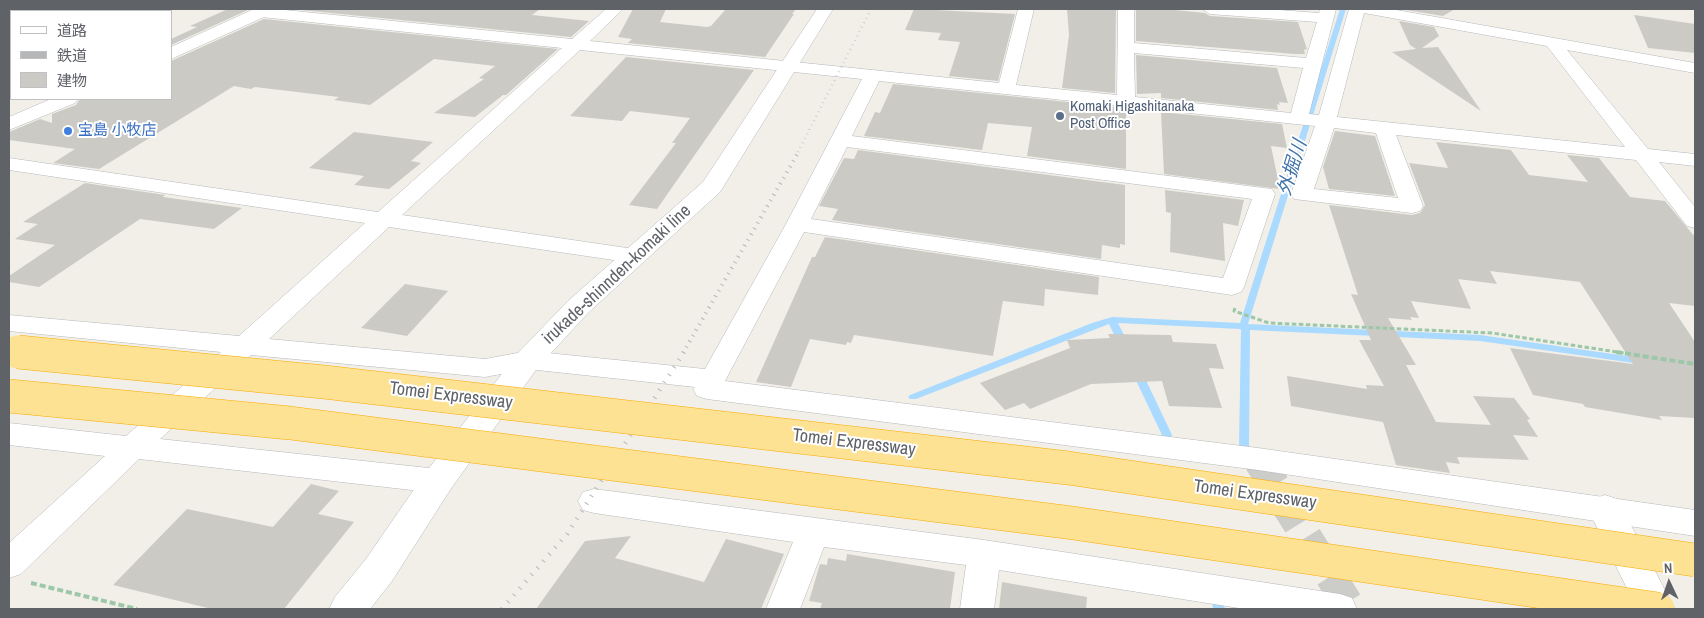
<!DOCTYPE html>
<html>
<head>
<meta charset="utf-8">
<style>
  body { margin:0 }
  #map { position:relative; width:1704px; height:618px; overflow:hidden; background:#f1efe8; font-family:"Archivo Narrow","Noto Sans JP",sans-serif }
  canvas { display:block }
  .frame { position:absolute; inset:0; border:10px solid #5f6368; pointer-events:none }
  .legend { position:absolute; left:10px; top:10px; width:162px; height:90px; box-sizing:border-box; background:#fff; border:1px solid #bfc1c3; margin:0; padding:6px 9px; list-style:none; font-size:15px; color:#5f6368 }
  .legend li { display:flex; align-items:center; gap:10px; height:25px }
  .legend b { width:25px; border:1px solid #bfc1c3 }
  .north { position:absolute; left:1644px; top:558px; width:50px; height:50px; -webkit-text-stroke:4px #fff; paint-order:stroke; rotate:357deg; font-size:14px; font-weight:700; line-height:20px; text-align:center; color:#5f6368 }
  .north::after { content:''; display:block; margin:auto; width:18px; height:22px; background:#5f6368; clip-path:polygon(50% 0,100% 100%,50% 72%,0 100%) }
</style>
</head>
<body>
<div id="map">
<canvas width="1704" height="618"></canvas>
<div class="frame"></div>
<ul class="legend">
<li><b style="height:6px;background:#fff"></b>道路</li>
<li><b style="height:6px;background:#b6b7b8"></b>鉄道</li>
<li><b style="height:14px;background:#cccac5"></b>建物</li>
</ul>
<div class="north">N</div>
</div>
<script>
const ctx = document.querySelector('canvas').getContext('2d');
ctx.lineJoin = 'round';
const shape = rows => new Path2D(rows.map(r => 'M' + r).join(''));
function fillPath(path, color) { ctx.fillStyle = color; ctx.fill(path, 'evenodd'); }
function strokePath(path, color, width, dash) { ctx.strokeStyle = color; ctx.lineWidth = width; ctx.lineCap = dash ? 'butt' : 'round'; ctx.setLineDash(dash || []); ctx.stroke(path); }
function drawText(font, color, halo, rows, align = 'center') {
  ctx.font = font + ' "Archivo Narrow","Noto Sans JP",sans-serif'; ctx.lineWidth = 4; ctx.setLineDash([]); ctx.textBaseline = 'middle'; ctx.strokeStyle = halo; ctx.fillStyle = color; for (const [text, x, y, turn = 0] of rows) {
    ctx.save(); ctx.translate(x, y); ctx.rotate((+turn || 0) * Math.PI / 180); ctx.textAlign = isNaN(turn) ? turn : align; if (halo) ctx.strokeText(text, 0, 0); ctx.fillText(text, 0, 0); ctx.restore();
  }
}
const stream = shape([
  [1340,9,1346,9,1248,324,1480,335,1641,358,1646,361,1644,363,1641,364,1480,341,1250,330,1249,447,1248,450,1244,451,1240,450,1239,447,1241,330,1240,329,1118,323,1129,345,1124,348,1119,345,1109,324,916,399,910,399,908,397,910,395,1092,323,1112,317,1240,323,1340,9],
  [1137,369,1140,370,1142,372,1172,435,1171,438,1167,439,1163,438,1162,435,1132,372,1134,370,1137,369],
  [1218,596,1222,597,1225,609,1213,609,1212,601,1214,597,1218,596]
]);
const building = shape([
  [228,9,250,9,171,45,171,39,197,27,190,26],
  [291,9,540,9,532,15,589,21,571,37],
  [633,9,666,9,660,22,707,27,711,26,726,9,796,9,792,14,794,14,765,57,628,43,632,39,618,37],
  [914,9,1015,14,998,81,949,76,960,42,938,40,941,33,905,30],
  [1067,9,1116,9,1115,93,1062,88,1069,35],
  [1136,9,1165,9,1205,13,1210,16,1298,22,1307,49,1304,50,1305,54,1295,54,1136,41],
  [1400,9,1455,9,1443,16],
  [1634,15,1695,24,1695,53,1648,48],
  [264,19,558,49,506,95,503,95,475,117,434,113,484,79,479,78,495,66,434,59,370,105,334,100,339,97,255,87,251,89,234,86,99,169,53,163,75,149,9,140,9,132,40,119,52,123,52,114,76,105,80,99,171,99,171,61],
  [1399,21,1434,27,1439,36,1422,48,1438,47,1481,111,1392,52,1416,49,1410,45],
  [1136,55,1277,68,1288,103,1279,102,1280,105,1277,104,1278,110,1161,98,1161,93,1137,94],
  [626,57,754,70,657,209,629,205,676,143,672,143,690,118,630,111,622,121,570,116],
  [893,84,1126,108,1126,169,1027,156,1032,127,988,123,982,150,864,136,875,112,880,113],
  [1161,112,1282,124,1287,148,1271,146,1280,189,1164,174],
  [1335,131,1375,136,1395,196,1329,189,1323,167],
  [354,132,433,142,411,161,421,163,389,189,354,185,364,176,309,168],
  [1436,142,1511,150,1529,175,1588,182,1567,155,1599,158,1630,197,1665,201,1695,237,1695,306,1669,303,1695,342,1695,418,1659,416,1662,420,1585,407,1583,404,1533,395,1510,348,1633,364,1580,282,1490,271,1497,284,1458,279,1471,309,1411,301,1419,318,1410,317,1412,320,1388,318,1416,365,1406,365,1436,422,1491,425,1473,396,1514,398,1530,419,1527,420,1538,437,1513,435,1529,460,1457,457,1460,464,1446,462,1450,473,1396,465,1383,422,1291,406,1287,376,1367,389,1366,385,1384,386,1359,340,1371,340,1351,294,1358,295,1329,205,1412,215,1420,213,1425,205,1409,163,1448,168],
  [858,150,1125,185,1125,245,1120,244,1120,248,1102,245,1101,259,832,220,838,209,819,206,844,158,854,159],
  [85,183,165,195,163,197,242,208,214,229,140,219,39,287,9,282,9,276,55,245,15,239,38,224,23,222],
  [1165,190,1244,200,1238,226,1223,223,1225,261,1170,252,1171,213,1166,212],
  [825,237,1099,277,1098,295,1045,289,1044,306,1003,301,993,356,854,335,851,343,847,342,846,345,810,339,791,387,756,382,812,257,815,257],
  [405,284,448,291,407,336,361,328],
  [1108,334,1171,335,1173,342,1216,344,1224,369,1209,368,1222,408,1169,406,1162,381,1091,384,1030,409,1024,403,1005,410,980,383,1070,348,1067,340,1110,338],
  [311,484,339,491,318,514,354,522,284,609,212,609,113,585,187,509,273,527],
  [631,536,615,558,704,582,726,539,784,554,761,609,536,609,585,541],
  [847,554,955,572,950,609,820,609,822,603,809,601,820,564,827,565,828,558,846,561],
  [1002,582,1087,597,1086,609,999,609]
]);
const minorTunnel = shape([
  [1258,459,1351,609]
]);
const pathFar1 = shape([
  [1235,308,1234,311,1269,323,1492,333,1624,353]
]);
const path = shape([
  [1616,352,1695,364],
  [31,583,137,609]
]);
const minor = shape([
  [256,9,275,9,572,39,606,9,623,9,590,41,999,83,1018,9,1034,9,1016,85,1117,95,1118,9,1134,9,1134,43,1306,58,1317,22,1210,14,1202,9,1266,9,1319,13,1320,9,1336,9,1309,114,1319,115,1349,9,1391,9,1695,63,1695,73,1567,50,1648,149,1695,154,1695,166,1659,162,1695,207,1695,228,1687,226,1636,160,1396,135,1423,206,1420,211,1412,213,1294,199,1291,194,1315,126,879,81,852,136,1272,189,1275,194,1244,287,1241,292,1232,295,804,232,725,381,1258,448,1695,510,1695,536,1258,470,707,399,697,396,693,389,695,387,528,369,485,377,251,355,160,439,438,469,449,473,453,481,449,489,438,493,139,459,21,574,9,578,9,543,105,456,9,445,9,423,126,436,221,352,9,331,9,315,239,336,365,223,9,170,9,158,378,212,562,48,261,17,256,15,253,12,256,9],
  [1364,13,1547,46,1625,147,1337,117,1364,13],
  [580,50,862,79,786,224,705,369,528,351,485,359,269,339,389,227,634,263,642,261,646,256,642,251,634,249,402,215,580,50],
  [1134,53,1303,68,1291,113,1135,97,1134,53],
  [1334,128,1376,133,1398,198,1314,189,1334,128],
  [847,147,1252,199,1223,278,811,219,847,147],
  [11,22,11,32,9,33,9,23,11,22],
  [9,67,11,67,11,78,9,78,9,67],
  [594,489,984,540,1340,594,1352,598,1357,609,1245,609,999,570,994,609,960,609,966,565,824,547,800,609,766,609,793,542,594,513,583,510,578,501,583,492,594,489]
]);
const tertiary = shape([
  [1605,495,1617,499,1675,609,1637,609,1588,509,1593,499,1605,495]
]);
const secondary = shape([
  [254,9,275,9,273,13,171,59,171,47,254,9],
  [817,9,833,9,720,192,588,313,538,367,450,490,392,581,370,609,329,609,335,597,366,559,426,472,518,353,568,301,703,182,817,9],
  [51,99,78,99,75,103,9,130,9,117,51,99]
]);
const railFar2 = shape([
  [798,152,871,9]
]);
const railFar1 = shape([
  [683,353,799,151]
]);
const rail = shape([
  [502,609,567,534,684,352]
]);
const motorwayBridgeFar1 = shape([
  [9,351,31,353]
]);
const motorwayBridge = shape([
  [18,352,324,382,1068,468,1695,560],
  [9,396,290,423,1073,523,1658,609]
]);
const markers = [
  [1060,116,5,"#5c6f8a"],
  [68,131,5,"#3f7fe0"]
];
const farServicenames = [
  ["Komaki Higashitanaka",1070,107],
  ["Post Office",1070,124]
];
const farShopnames = [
  ["宝島 小牧店",78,131]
];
const streetNames = [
  ["irukade-shinnden-komaki line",617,275,-43],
  ["Tomei Expressway",451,396,7],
  ["Tomei Expressway",854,443,7],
  ["Tomei Expressway",1255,495,8]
];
const waterNames = [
  ["外掘川",1293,168,-73]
];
fillPath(stream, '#aadaff');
fillPath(building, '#cccac5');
strokePath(minorTunnel, '#ccccc8', 31, [31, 15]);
strokePath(minor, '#b5b8bc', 1);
strokePath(tertiary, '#b5b8bc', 1);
strokePath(secondary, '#b6babf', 1);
strokePath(pathFar1, '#9cc7a9', 3, [4.5, 2.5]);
strokePath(path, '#9cc7a9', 4, [6, 3]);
fillPath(minor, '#fff');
fillPath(tertiary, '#fff');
fillPath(secondary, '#fff');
strokePath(railFar2, '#b6b7b8', 2.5, [0.5, 4.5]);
strokePath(railFar1, '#b6b7b8', 4, [1, 5.5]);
strokePath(rail, '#b6b7b8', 4.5, [1, 8]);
strokePath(motorwayBridgeFar1, '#f9ab00', 26, []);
strokePath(motorwayBridge, '#f9ab00', 34, []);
strokePath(motorwayBridgeFar1, '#fde293', 25);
strokePath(motorwayBridge, '#fde293', 33);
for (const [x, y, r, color] of markers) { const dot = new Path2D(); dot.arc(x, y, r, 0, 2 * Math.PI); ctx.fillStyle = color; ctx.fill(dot); strokePath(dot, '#fff', 2); }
drawText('15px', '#4e5e75', '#fff', farServicenames, 'left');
drawText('15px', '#366cbe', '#fff', farShopnames, 'left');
drawText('18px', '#5f6368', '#fff', streetNames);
drawText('italic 19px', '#4174aa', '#fff', waterNames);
</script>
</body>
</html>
